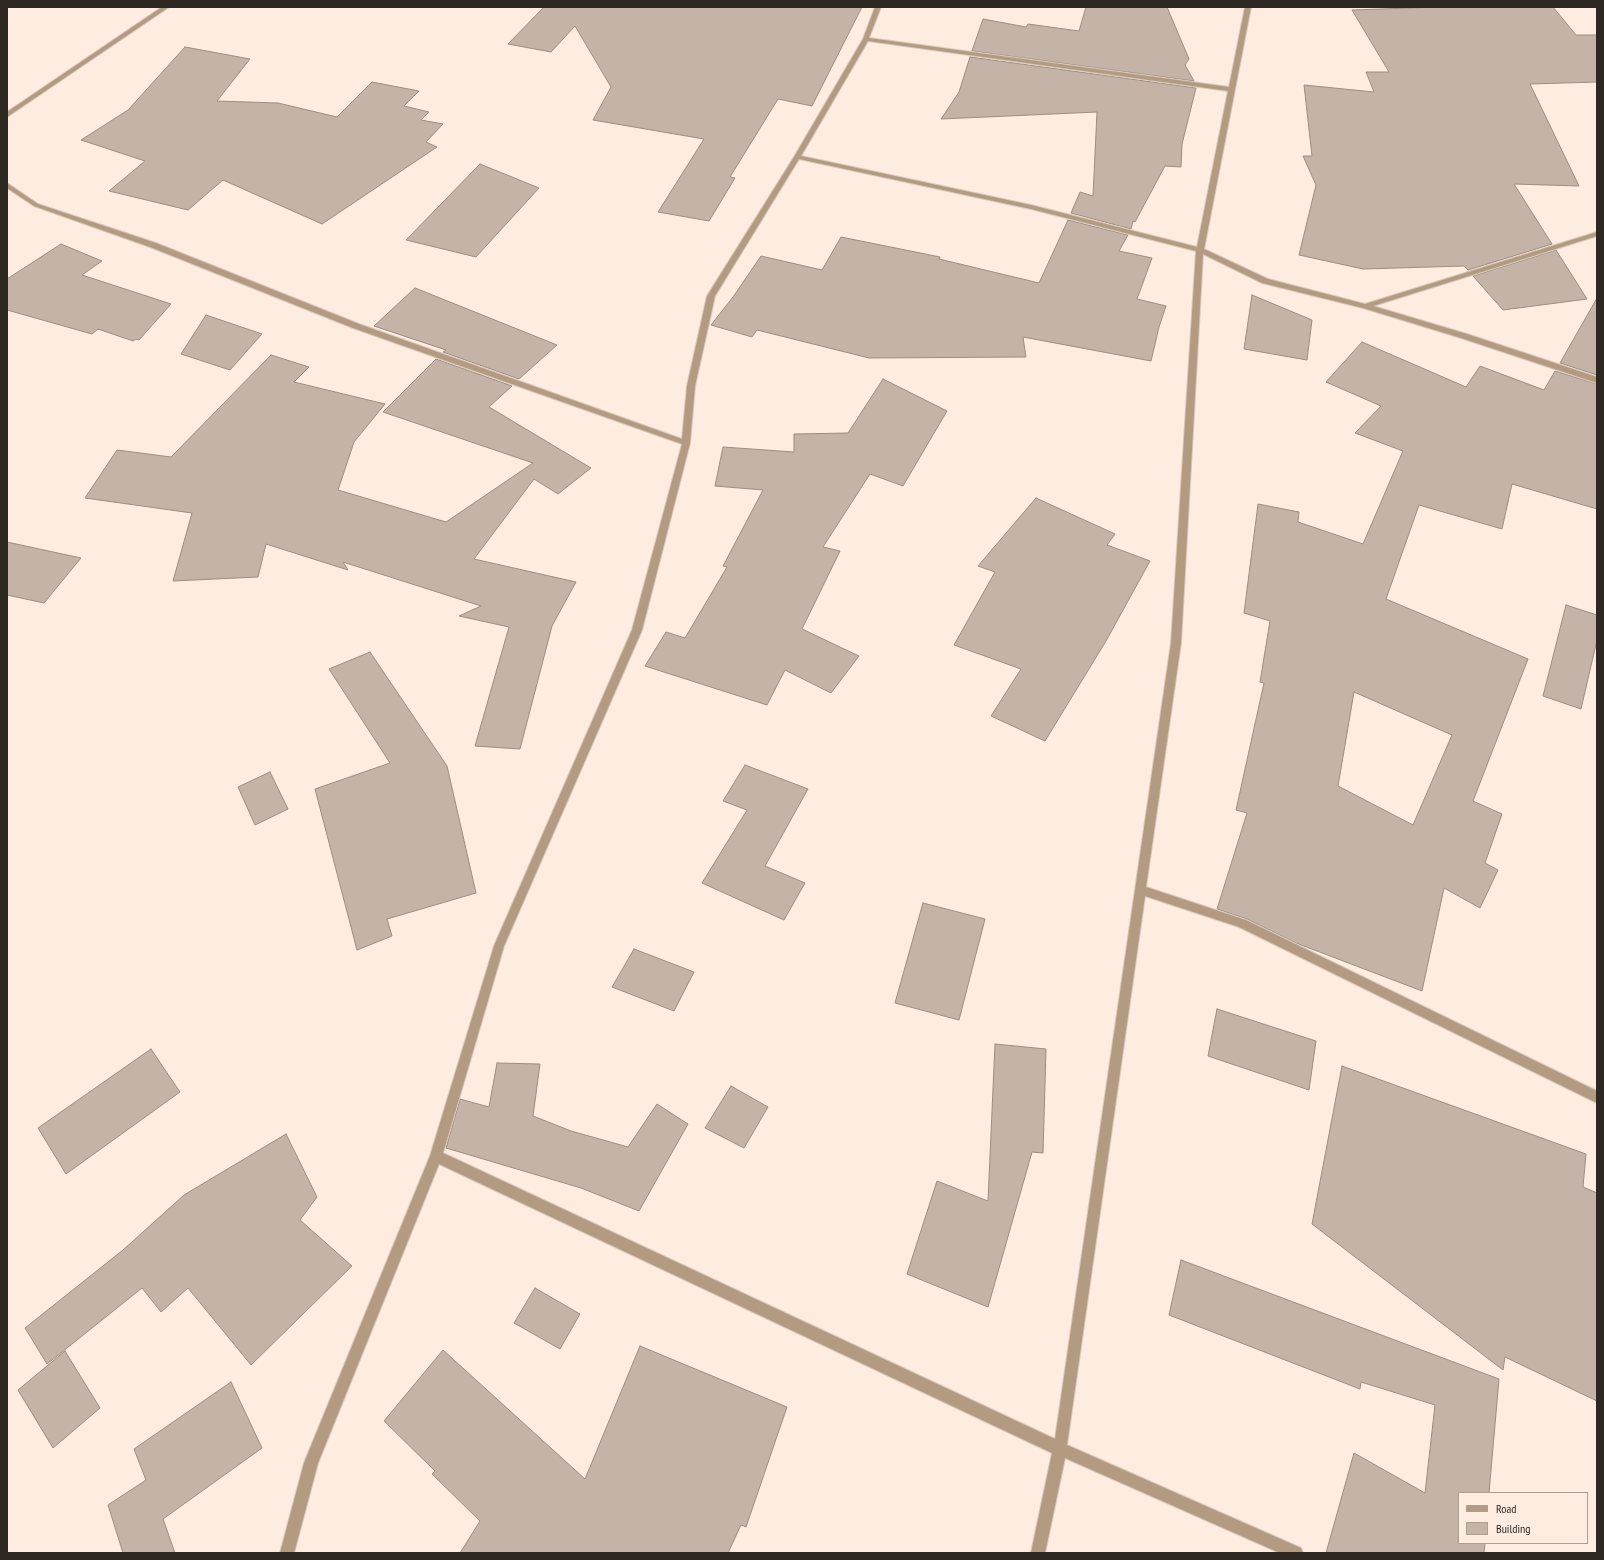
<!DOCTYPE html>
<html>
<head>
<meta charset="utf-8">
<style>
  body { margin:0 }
  #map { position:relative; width:1604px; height:1560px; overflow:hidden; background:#feece0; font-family:"PT Sans Narrow",sans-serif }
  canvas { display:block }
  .frame { position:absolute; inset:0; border:8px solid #2e2823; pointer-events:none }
  .legend { position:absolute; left:1458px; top:1492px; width:130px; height:52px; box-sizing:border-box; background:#feece0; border:1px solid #ab9e94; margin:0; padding:5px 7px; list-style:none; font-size:12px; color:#2e2823 }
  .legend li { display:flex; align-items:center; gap:8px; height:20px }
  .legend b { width:20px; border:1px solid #ab9e94 }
</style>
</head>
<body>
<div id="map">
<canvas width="1604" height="1560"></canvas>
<div class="frame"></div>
<ul class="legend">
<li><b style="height:5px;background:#b29b81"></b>Road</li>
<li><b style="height:11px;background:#c5b3a8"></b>Building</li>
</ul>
</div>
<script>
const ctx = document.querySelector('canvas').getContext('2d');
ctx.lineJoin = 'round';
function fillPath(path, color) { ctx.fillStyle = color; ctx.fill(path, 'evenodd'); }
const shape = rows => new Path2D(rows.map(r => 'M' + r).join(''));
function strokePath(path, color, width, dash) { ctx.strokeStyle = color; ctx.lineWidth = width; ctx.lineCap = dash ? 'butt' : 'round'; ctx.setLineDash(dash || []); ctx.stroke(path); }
const building = shape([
  [544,7,862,7,812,106,778,99,730,177,735,178,709,221,658,212,704,139,593,120,611,87,575,26,551,52,508,44,544,7],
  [1086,7,1167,7,1189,59,1185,65,1194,81,972,51,983,19,1026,27,1028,24,1079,31,1086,7],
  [1440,7,1553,7,1576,35,1597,35,1597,82,1530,84,1579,186,1514,184,1552,244,1468,270,1464,266,1363,269,1299,255,1316,185,1303,156,1312,156,1304,85,1374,92,1366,72,1389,72,1352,10,1440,7],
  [185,47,250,59,217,101,278,103,337,117,372,82,419,91,404,106,429,112,421,120,443,124,426,142,437,147,322,224,223,180,188,210,109,191,145,161,81,140,128,110,185,47],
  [970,57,1196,88,1182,144,1181,167,1165,166,1135,222,1133,221,1131,229,1071,213,1080,192,1093,196,1097,112,941,119,959,92,970,57],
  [480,164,539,188,476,257,406,240,480,164],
  [1068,220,1128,235,1119,251,1152,258,1137,299,1166,306,1159,327,1151,361,1023,337,1026,357,869,358,757,330,752,337,711,325,733,297,761,256,822,270,841,237,940,257,939,259,1039,283,1068,220],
  [61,244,102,261,82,275,171,304,139,340,136,339,133,341,98,329,92,334,7,310,7,279,61,244],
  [1556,250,1587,299,1503,310,1473,276,1556,250],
  [415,288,557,345,519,379,443,352,446,350,374,326,415,288],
  [1252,295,1312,320,1307,360,1244,349,1252,295],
  [1597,298,1597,375,1560,363,1597,298],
  [206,315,262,334,230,370,181,354,206,315],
  [1362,342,1466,387,1480,366,1544,390,1555,371,1597,384,1597,509,1512,484,1502,529,1419,505,1386,599,1528,659,1473,801,1502,814,1485,863,1498,870,1480,908,1444,888,1422,991,1296,943,1247,919,1217,909,1247,813,1236,810,1264,683,1260,682,1270,621,1244,613,1258,504,1299,512,1298,522,1363,544,1403,451,1355,433,1381,406,1326,382,1362,342],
  [1354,692,1452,735,1413,825,1338,786,1354,692],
  [271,355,309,367,294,382,385,404,354,442,338,490,446,522,533,463,383,412,436,359,512,386,489,407,591,468,558,494,534,479,474,559,576,582,552,626,520,749,475,746,509,627,459,616,481,606,343,562,348,570,266,544,258,577,173,581,192,513,85,498,117,450,171,457,271,355],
  [883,379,947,411,903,486,870,474,823,547,840,551,802,629,859,656,831,693,785,670,767,705,645,666,666,632,685,638,727,567,723,566,763,490,715,486,723,447,794,452,794,434,848,433,883,379],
  [1036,498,1115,534,1107,545,1150,561,1106,641,1045,741,991,716,1021,669,954,645,995,572,978,566,1036,498],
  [7,542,81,558,44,603,7,595,7,542],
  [1566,605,1597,615,1597,640,1581,709,1543,696,1566,605],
  [370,652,447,766,476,893,387,919,392,936,357,950,315,789,390,763,329,669,370,652],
  [745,765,808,789,765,866,805,883,784,920,702,883,747,810,723,801,745,765],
  [270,772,288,809,255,825,238,787,270,772],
  [923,903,985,919,959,1020,895,1003,923,903],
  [634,949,694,972,674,1011,612,987,634,949],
  [1217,1009,1316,1041,1309,1090,1208,1056,1217,1009],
  [995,1044,1046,1049,1043,1153,1032,1152,988,1307,907,1274,937,1181,988,1201,995,1044],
  [151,1049,180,1092,66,1174,38,1128,151,1049],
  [497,1063,540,1064,533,1116,571,1131,628,1147,657,1104,688,1124,639,1211,581,1188,446,1148,460,1099,489,1107,497,1063],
  [1342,1066,1586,1154,1583,1187,1597,1193,1597,1401,1505,1357,1503,1370,1312,1224,1342,1066],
  [731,1086,768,1107,744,1148,705,1128,731,1086],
  [286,1134,317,1197,300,1220,352,1266,251,1365,188,1288,161,1312,142,1288,47,1364,25,1328,123,1250,184,1195,286,1134],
  [1181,1260,1499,1379,1489,1493,1459,1493,1459,1543,1485,1543,1484,1553,1326,1553,1354,1453,1425,1493,1435,1405,1361,1382,1360,1389,1169,1315,1181,1260],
  [535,1288,580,1314,560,1349,514,1323,535,1288],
  [640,1346,787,1407,746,1527,741,1525,728,1553,460,1553,480,1521,432,1474,435,1471,384,1421,443,1350,585,1479,640,1346],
  [65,1351,100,1408,53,1448,18,1390,65,1351],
  [231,1382,262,1448,163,1519,175,1553,123,1553,108,1505,146,1480,134,1449,231,1382]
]);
const street = shape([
  [162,7,169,7,7,117,7,112,162,7],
  [875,7,881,7,869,38,1229,87,1245,7,1251,7,1204,249,1268,279,1365,304,1597,232,1597,236,1373,306,1467,334,1597,377,1597,383,1461,338,1363,308,1262,283,1203,254,1181,643,1146,887,1246,920,1597,1091,1597,1103,1239,927,1145,896,1067,1445,1301,1548,1303,1553,1280,1553,1065,1458,1045,1553,1031,1553,1052,1453,439,1164,318,1463,294,1553,280,1553,304,1463,430,1156,494,946,632,630,682,444,353,328,150,247,34,206,7,188,7,183,38,204,156,243,359,324,682,439,687,386,707,296,794,157,863,39,875,7],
  [868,41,1228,91,1197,247,1031,205,801,156,868,41],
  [799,159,1031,209,1196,251,1171,643,1055,1439,443,1153,504,946,642,630,690,443,695,386,715,296,799,159]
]);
fillPath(building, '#c5b3a8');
strokePath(building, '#9d8c81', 1);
strokePath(street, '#d9c9be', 2);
fillPath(street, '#b29b81');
</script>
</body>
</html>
